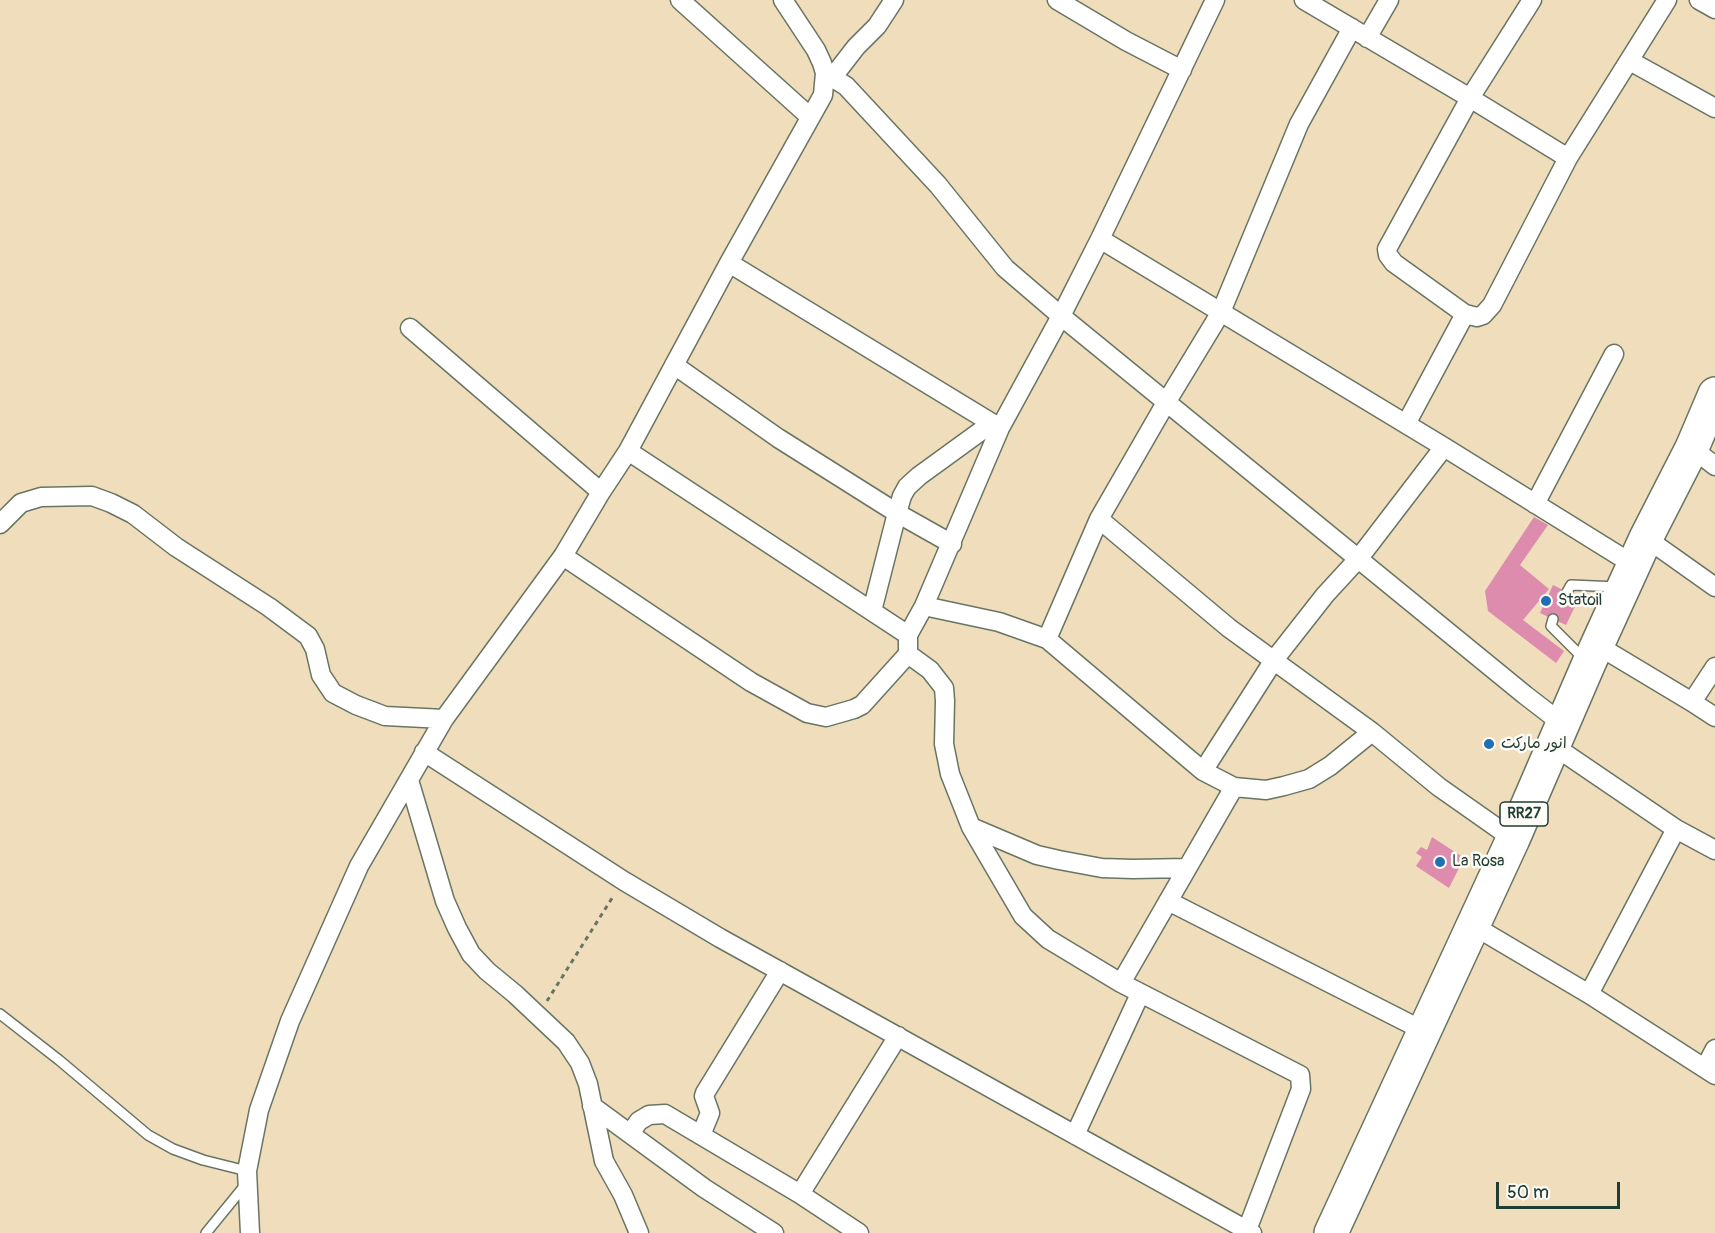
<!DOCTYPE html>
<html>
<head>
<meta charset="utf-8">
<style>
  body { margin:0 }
  #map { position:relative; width:1715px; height:1233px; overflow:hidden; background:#efddbb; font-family:Pangolin,sans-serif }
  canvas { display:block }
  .scale { position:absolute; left:1496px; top:1182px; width:124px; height:27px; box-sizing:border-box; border:3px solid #1f3d34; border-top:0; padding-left:8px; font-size:18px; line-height:21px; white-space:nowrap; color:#1f3d34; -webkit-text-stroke:4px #fdfcf7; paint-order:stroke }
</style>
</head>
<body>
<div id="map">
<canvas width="1715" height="1233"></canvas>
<div class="scale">50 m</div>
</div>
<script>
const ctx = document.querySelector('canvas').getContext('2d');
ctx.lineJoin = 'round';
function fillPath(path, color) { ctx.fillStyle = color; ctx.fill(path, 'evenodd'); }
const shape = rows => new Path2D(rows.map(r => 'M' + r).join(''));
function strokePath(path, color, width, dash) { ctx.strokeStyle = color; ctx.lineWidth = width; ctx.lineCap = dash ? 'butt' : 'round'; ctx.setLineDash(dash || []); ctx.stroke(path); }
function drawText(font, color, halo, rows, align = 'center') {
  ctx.font = font + ' Pangolin,"Playpen Sans Arabic",sans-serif'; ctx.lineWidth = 5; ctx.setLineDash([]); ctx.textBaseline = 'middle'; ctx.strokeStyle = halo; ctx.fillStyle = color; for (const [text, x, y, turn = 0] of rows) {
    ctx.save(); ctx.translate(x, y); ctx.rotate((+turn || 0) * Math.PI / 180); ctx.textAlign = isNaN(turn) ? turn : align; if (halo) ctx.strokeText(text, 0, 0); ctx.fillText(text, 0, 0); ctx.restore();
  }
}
const building = shape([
  [1534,517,1548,525,1520,565,1549,589,1523,620,1564,651,1556,663,1488,611,1485,591],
  [1553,585,1579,598,1566,625,1540,613],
  [1432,837,1464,858,1449,888,1416,866,1422,857,1416,853,1421,847,1427,850]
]);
const path = shape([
  [547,1001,614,895]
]);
const lane = shape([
  [1567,592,1571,585,1618,587],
  [1553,619,1551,626,1584,659],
  [0,1014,59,1060,148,1135,173,1149,203,1160,247,1171],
  [206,1233,246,1184]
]);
const street = shape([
  [680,0,809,116],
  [1057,0,1126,41,1182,70],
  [1215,0,1100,239,1061,316,1000,428,924,606,908,635,908,654,930,670,944,688,945,701,944,744,950,774,971,827,1023,916,1048,939,1121,983,1300,1075,1301,1089,1247,1230],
  [1304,0,1470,98,1568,158],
  [1532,0,1470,98,1387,249,1388,255,1394,263,1465,314,1477,317,1483,315,1492,305,1568,158,1667,0],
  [1699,0,1715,9],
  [1367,38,1389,0],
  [1630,61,1715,108],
  [825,73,846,86,938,185,1005,268,1061,316,1525,695,1564,725],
  [832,78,856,47,877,26,894,0],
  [1100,239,1444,447,1634,565],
  [729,263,1000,428],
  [410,328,601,492],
  [674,365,778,438,897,513,952,544],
  [1406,424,1465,314],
  [1692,448,1715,466],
  [628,451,908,635],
  [1535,504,1614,354],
  [1099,519,1229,628,1372,732,1439,787,1513,839],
  [0,524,21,503,41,497,92,496,111,503,133,514,176,547,269,607,308,636,315,649,321,675,333,693,356,705,385,716,444,719],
  [1646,538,1715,587],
  [563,556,751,682,807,713,826,717,854,709,862,705,908,654],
  [924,606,999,622,1047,639,1203,771,1234,787,1266,790,1284,786,1309,779,1330,766,1372,732],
  [872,611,897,513,902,496,907,487,919,476,992,423],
  [1047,639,1099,519,1167,401,1221,312,1299,124,1352,28],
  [1597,645,1692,702,1715,717],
  [1692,702,1715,667],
  [1554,746,1676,829,1715,850],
  [424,752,624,881,720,938,1252,1233],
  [1203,771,1274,660,1325,595,1359,558,1444,447],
  [409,780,445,901,457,928,471,954,487,971,515,994,566,1042,580,1063,588,1084,604,1161,623,1195,639,1233],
  [971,827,1037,855,1059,860,1102,868,1133,869,1187,868],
  [1168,901,1424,1031],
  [1474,926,1589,994,1715,1075],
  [1121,983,1234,787],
  [1589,994,1676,829],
  [1705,1068,1715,1049],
  [592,1106,704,1188,774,1233],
  [630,1133,639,1121,649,1115,665,1114,800,1194,859,1233],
  [701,1135,710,1113,704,1096,705,1093,780,971],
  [1075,1135,1140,994],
  [800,1194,898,1036],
  [250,1233,247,1171,259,1110,290,1021,359,866,444,719,563,556,601,492,628,451,729,263,823,95,825,73,822,63,816,50,783,0]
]);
const highway = shape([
  [1331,1233,1513,839,1589,663,1646,538,1692,448,1715,394]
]);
const markers = [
  [1546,601,6,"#1f6fb2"],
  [1489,744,6,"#1f6fb2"],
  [1440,862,6,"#1f6fb2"]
];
const shields = [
  [1524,814,48]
];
const shieldNames = [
  ["RR27",1524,814]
];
const poiNames = [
  ["Statoil",1558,601],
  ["انور ماركت",1501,744],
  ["La Rosa",1452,862]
];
fillPath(building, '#dd8cad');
strokePath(lane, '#687563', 12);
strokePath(street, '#687563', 21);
strokePath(highway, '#687563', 36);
strokePath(path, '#687563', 3, [4.5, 4.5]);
strokePath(lane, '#fff', 9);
strokePath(street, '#fff', 18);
strokePath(highway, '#fff', 33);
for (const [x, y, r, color] of markers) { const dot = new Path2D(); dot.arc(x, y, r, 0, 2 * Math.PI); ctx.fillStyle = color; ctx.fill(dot); strokePath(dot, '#fdfcf7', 2); }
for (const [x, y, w] of shields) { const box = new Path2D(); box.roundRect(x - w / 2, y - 12, w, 24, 4.5); ctx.fillStyle = '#fdfcf7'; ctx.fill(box); strokePath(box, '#1f3d34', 1.5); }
drawText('bold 15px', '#1f3d34', null, shieldNames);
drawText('16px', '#1f3d34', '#fdfcf7', poiNames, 'left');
</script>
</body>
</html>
